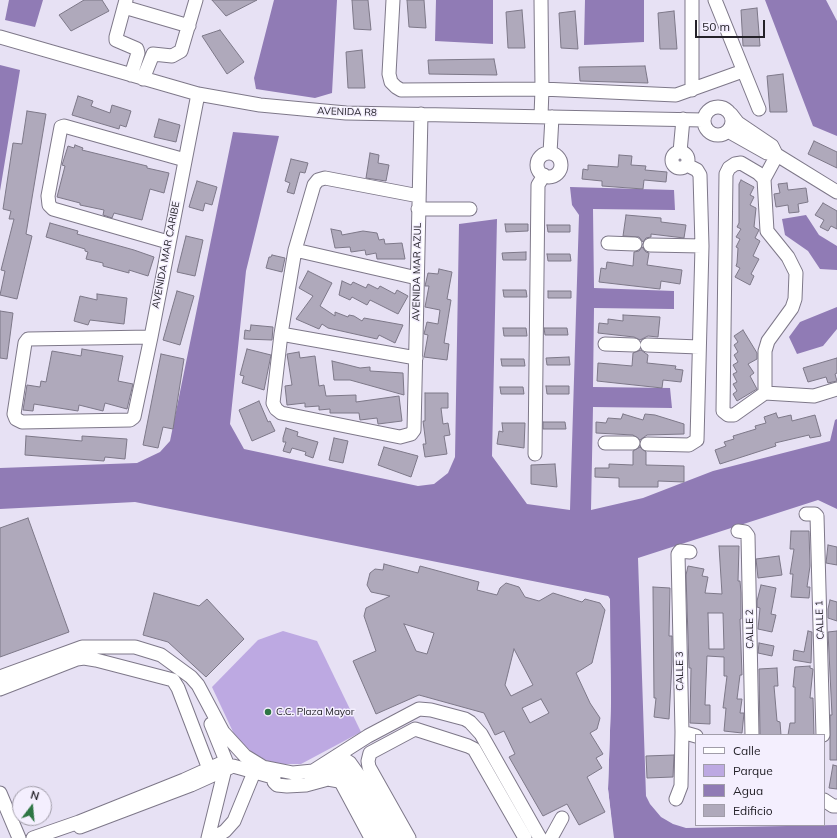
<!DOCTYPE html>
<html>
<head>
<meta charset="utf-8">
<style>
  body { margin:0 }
  #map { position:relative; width:837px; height:838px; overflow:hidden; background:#e7e1f4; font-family:Mulish,sans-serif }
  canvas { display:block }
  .legend { position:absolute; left:695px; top:734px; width:130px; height:92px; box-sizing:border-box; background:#f4effe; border:1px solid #a19da9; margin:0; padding:5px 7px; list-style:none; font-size:12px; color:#242229 }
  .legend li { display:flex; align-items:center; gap:8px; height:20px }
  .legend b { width:20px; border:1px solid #a19da9 }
  .north { position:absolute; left:12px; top:786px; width:40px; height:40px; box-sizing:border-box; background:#f4effe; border:1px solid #a19da9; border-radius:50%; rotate:16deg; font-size:11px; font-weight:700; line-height:16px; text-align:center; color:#242229 }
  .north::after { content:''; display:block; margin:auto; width:14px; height:18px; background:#2e7644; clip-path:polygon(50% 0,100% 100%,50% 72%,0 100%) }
  .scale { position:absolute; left:695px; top:20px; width:70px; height:18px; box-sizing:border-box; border:2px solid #242229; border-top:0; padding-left:5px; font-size:12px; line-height:14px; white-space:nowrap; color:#242229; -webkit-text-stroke:3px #f4effe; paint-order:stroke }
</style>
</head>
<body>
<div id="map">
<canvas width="837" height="838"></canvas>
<ul class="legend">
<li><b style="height:5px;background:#fff"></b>Calle</li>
<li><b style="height:11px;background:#bda9e2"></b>Parque</li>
<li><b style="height:11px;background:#907bb5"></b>Agua</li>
<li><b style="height:11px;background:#afa9bb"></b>Edificio</li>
</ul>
<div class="north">N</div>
<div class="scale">50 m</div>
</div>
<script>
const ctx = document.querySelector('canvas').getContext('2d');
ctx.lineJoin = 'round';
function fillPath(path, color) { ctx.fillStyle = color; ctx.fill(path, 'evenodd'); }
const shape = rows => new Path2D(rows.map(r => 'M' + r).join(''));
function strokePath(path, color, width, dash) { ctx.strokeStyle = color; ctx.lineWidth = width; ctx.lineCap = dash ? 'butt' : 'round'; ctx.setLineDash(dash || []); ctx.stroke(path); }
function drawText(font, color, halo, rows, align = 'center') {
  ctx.font = font + ' Mulish,sans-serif'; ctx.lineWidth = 3; ctx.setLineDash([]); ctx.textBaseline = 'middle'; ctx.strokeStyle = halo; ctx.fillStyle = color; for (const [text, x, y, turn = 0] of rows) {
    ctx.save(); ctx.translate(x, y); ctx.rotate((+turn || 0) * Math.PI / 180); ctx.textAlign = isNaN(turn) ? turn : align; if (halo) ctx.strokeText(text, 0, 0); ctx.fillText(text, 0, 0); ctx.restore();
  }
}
const green = shape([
  [283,631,317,641,361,732,301,764,281,764,268,761,254,754,243,744,234,734,212,687,258,640]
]);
const water = shape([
  [9,0,43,0,35,27,5,20],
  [274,0,337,0,332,93,315,98,256,89,254,78],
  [436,0,493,0,493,44,435,41],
  [585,0,644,0,644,42,584,45],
  [765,0,826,0,837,21,837,136,813,126],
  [0,65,20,70,0,191],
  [233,132,279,136,246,271,230,424,244,449,418,486,434,484,448,473,455,457,459,224,497,219,492,456,527,504,570,510,579,215,572,205,570,187,674,190,675,210,593,209,594,288,674,291,674,309,594,308,593,387,670,388,672,408,593,407,591,510,643,498,713,471,830,441,835,420,837,419,837,509,818,500,638,558,646,796,650,804,661,817,673,824,686,828,837,825,837,838,614,838,608,789,611,701,610,599,608,596,135,502,0,509,0,468,137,463,160,452,170,441],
  [806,215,819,235,837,246,837,270,820,269,808,251,785,235,782,219],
  [837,307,837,329,823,346,797,354,789,337,800,322]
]);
const pier = shape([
  [296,535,609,597,611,701,608,789,612,826,610,826,606,789,609,701,608,599,296,537]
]);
const building = shape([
  [84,0,102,0,109,11,71,31,59,15,84,0],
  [212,0,257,0,226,16,212,0],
  [352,0,368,0,371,30,354,29,352,0],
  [407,0,424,0,426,28,409,27,407,0],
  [757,8,760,46,743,46,741,10,757,8],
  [522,10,525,48,508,48,506,12,522,10],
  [575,11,578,49,561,48,559,13,575,11],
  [674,11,677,49,660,49,658,13,674,11],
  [220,30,244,62,227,74,202,36,220,30],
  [362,50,365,88,348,88,346,52,362,50],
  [494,59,497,75,429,74,428,60,494,59],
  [645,66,648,83,580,81,579,67,645,66],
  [783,74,787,112,770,112,767,76,783,74],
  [78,96,93,101,91,106,110,113,112,105,131,111,126,127,120,125,119,129,72,115,78,96],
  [27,111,46,114,26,234,32,236,17,299,0,295,5,271,1,270,14,219,9,219,11,211,3,209,13,143,22,144,27,111],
  [159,119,180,125,176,142,154,137,159,119],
  [814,141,837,152,837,168,808,154,814,141],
  [75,145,83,148,82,150,147,166,147,168,169,173,164,193,150,189,142,220,114,213,112,218,103,215,104,210,80,205,80,203,57,197,65,166,62,165,68,146,74,148,75,145],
  [370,153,379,155,378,163,389,165,386,181,366,178,370,153],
  [619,155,632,156,631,165,646,166,645,170,667,172,666,182,644,180,643,189,602,186,602,181,582,179,583,169,588,170,588,165,618,167,619,155],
  [291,159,308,163,305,173,300,172,294,194,287,192,290,183,285,181,291,159],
  [741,180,754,187,750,195,754,197,750,205,756,208,754,227,759,230,755,238,760,241,753,256,759,259,751,274,754,276,750,285,735,277,740,268,736,266,737,263,738,248,736,247,740,239,736,237,741,229,737,227,739,223,739,184,741,180],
  [197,181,217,187,212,205,205,203,203,211,189,207,197,181],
  [787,183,788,190,806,188,808,202,798,204,799,212,789,213,788,205,776,207,774,194,780,193,778,184,787,183],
  [823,203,837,211,837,229,831,226,828,231,820,227,824,220,815,215,823,203],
  [626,215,661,218,661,222,686,225,684,238,651,234,651,237,646,238,643,242,639,237,623,236,626,215],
  [50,223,78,231,77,234,134,250,154,257,148,276,129,270,129,273,103,266,103,263,86,259,88,252,85,251,85,249,46,237,50,223],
  [505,224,528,224,528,231,506,232,505,224],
  [547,225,570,225,570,232,548,232,547,225],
  [331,229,341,231,342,235,363,231,377,233,379,240,384,239,385,244,402,243,405,259,377,259,376,253,366,255,365,250,351,252,350,247,335,248,331,229],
  [186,236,203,240,195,276,177,272,186,236],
  [642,247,646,252,649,253,647,265,682,270,680,284,661,281,660,289,599,282,601,268,606,269,607,262,633,266,634,252,639,251,642,247],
  [526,252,526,260,503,260,502,253,526,252],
  [547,254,570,254,571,261,548,261,547,254],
  [272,255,285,258,282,272,266,268,269,257,271,257,272,255],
  [439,269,452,272,447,299,451,300,444,343,449,344,447,360,424,357,428,335,424,334,427,322,438,324,440,310,425,307,429,286,425,286,428,273,438,274,439,269],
  [308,271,332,283,320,306,335,316,335,312,348,317,349,315,354,316,362,321,364,318,403,325,395,343,379,335,377,339,328,328,322,324,319,329,296,319,313,296,299,288,308,271],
  [342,281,351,285,353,282,366,288,368,284,378,289,380,286,395,294,397,290,408,296,398,314,370,300,367,305,352,297,350,300,339,295,342,281],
  [503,290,526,290,527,297,504,297,503,290],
  [177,291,194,296,180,345,163,340,177,291],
  [548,291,571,291,571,298,548,298,548,291],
  [97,294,127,298,124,324,90,320,88,325,74,321,80,296,97,300,97,294],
  [0,311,13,313,7,359,0,358,0,311],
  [623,315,660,317,658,337,648,336,640,340,634,337,598,333,599,323,608,324,608,319,623,321,623,315],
  [251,325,273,327,272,340,244,339,245,330,250,331,251,325],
  [503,328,526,328,527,336,504,336,503,328],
  [544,328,567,328,568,335,545,335,544,328],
  [743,330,757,353,757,359,748,364,754,373,750,376,757,389,737,401,733,394,737,391,733,384,737,382,733,374,737,372,733,365,738,362,734,355,738,352,734,345,738,342,734,336,743,330],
  [82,349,123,356,118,381,133,384,127,409,105,403,103,411,79,405,78,411,34,404,33,411,23,410,27,385,40,387,41,381,46,382,52,351,81,356,82,349],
  [247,349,271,355,264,390,242,383,244,376,240,375,247,349],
  [641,350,648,355,647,363,676,366,675,369,683,370,681,382,663,380,662,388,597,381,598,363,632,366,633,353,641,350],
  [299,352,300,358,315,356,319,386,324,385,326,396,356,395,356,402,399,396,402,421,378,424,377,418,360,420,359,413,330,413,330,409,319,410,319,406,305,407,305,403,287,405,285,386,292,385,287,354,299,352],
  [161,354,184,359,173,429,163,427,158,448,143,445,161,354],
  [569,357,570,365,547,365,546,358,569,357],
  [837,358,837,373,835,374,837,381,828,383,826,377,808,382,803,368,837,358],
  [501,359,524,359,525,366,502,366,501,359],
  [332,361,360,368,370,367,370,371,403,373,404,395,350,380,334,380,332,361],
  [546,386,569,386,569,394,547,394,546,386],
  [500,387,523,387,524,394,501,394,500,387],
  [425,393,448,393,448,408,441,408,443,424,448,423,450,435,444,436,447,454,425,457,423,444,426,444,423,421,425,421,425,393],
  [259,401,268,422,270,421,275,431,252,441,239,410,259,401],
  [776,413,778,418,791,415,792,421,815,415,821,436,810,438,809,435,775,443,776,446,720,464,715,450,726,446,724,442,734,439,733,436,756,429,755,426,766,423,764,417,776,413],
  [623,414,643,420,645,414,655,415,684,424,684,434,647,435,640,440,633,435,596,433,596,422,606,423,608,418,621,419,623,414],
  [543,422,565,422,566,429,543,429,543,422],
  [502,423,525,423,524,448,497,444,499,431,503,432,502,423],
  [286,428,298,432,297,436,318,442,313,458,305,455,306,452,292,448,290,453,283,451,286,442,283,442,283,438,286,428],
  [26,436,82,441,82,436,127,439,125,459,105,457,104,461,25,455,26,436],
  [334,438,348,441,343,463,329,460,334,438],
  [384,447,418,456,411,477,378,465,384,447],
  [640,447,646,452,646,465,684,466,684,482,658,481,658,487,619,487,619,478,595,477,595,468,609,468,609,464,633,465,633,451,640,447],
  [555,464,557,487,531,484,531,465,555,464],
  [28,518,69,632,0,657,0,528,28,518],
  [791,531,809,531,810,566,807,587,810,587,809,598,791,597,793,574,790,574,794,549,790,549,791,531],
  [828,545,837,547,837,565,826,563,828,545],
  [719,546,739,546,738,581,740,581,741,593,741,619,740,619,742,675,740,675,737,699,742,699,740,713,744,713,742,733,724,731,726,708,723,708,727,676,724,676,724,657,707,656,705,705,710,705,710,724,690,723,691,668,689,668,686,575,688,566,704,569,702,576,708,577,705,593,722,594,719,546],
  [708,613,723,613,724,649,709,649,708,613],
  [779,556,782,575,758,578,756,559,779,556],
  [384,564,418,573,420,566,479,582,477,590,497,595,500,588,506,583,519,587,525,597,539,601,553,593,582,602,585,599,600,603,605,610,592,663,576,673,590,703,600,718,597,729,590,733,603,754,596,758,602,768,587,777,605,812,579,825,567,804,543,816,509,757,515,754,504,731,495,735,484,713,419,695,376,714,353,661,376,651,364,616,366,608,390,596,371,592,367,585,370,573,375,569,383,570,384,564],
  [404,624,434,633,427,654,416,651,404,624],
  [514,649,533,685,511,696,505,685,514,649],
  [541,699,549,713,530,723,522,708,541,699],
  [761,585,776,588,771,614,776,615,772,632,758,629,760,608,757,607,757,601,761,585],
  [653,587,670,588,669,636,672,636,672,662,669,719,654,717,656,698,654,698,653,587],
  [154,593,199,606,207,599,244,639,206,677,168,642,143,635,154,593],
  [830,600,837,602,837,621,828,618,828,609,830,600],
  [808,631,812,632,811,663,793,660,794,650,804,652,808,631],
  [837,631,837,760,830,760,830,715,832,715,828,632,837,631],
  [759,643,774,646,772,656,758,653,759,643],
  [810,666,810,668,813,669,810,698,813,698,814,735,788,735,790,723,795,723,795,687,793,687,795,667,810,666],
  [777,668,778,686,774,686,777,721,780,722,781,735,760,735,759,669,777,668],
  [674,755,673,777,647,778,646,756,674,755],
  [833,765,837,766,837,789,829,788,833,765]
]);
const minor = shape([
  [126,0,116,37,116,40,137,49,138,53,131,75],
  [393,0,389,74,391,82,396,87,401,90,542,89,676,95,743,71],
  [541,0,542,89,541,116],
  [715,0,759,109],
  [124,7,189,26],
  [0,37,198,94,260,105,346,113,703,120],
  [143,79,153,54,172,56,181,51,196,0],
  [692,90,692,0],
  '704 121a14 14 0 1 1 28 0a14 14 0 1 1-28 0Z',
  [731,114,738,123,772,146,775,152],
  [728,131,767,153,777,155,837,192],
  '672 160a8 8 0 1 1 16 0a8 8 0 1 1-16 0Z',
  [680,152,683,119],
  [550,153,552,117],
  '537 165a12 12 0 1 1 24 0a12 12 0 1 1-24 0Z',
  [764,179,777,155],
  [419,196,325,178,318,180,314,185,295,250,281,334,273,403,276,409,281,413,400,437,411,434,414,430,421,114],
  [418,209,470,209],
  [168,242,53,209,49,205,48,196,61,127,64,126,185,160],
  [608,243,635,244],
  [650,245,702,246],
  [295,250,417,278],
  [281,334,416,358],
  [151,337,28,339,25,343,14,414,16,419,22,422,130,420,134,417,151,337,198,94],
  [605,344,634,345],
  [647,345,699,347],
  [765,393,765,351,768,341,792,308,795,299,796,273,788,257,767,231,764,179,758,173,741,163,735,164,729,168,726,174,723,411,728,415,734,415,765,393,814,396,837,389],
  [605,443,633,443],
  [647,444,689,445,697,440,702,246,700,175,697,170,687,165],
  [535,454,538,185,544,175],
  [806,514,815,514,817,516,823,735],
  [738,531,745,532,748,536,752,735],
  [0,677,82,647,135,647,161,655,191,677,198,685,223,732,245,756,263,767,293,773,313,771,368,736,419,709,431,710,465,719,470,722,481,734,540,838],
  [0,689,77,659,84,658,96,660,173,680,178,688,209,769],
  [211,724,226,761,184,780,79,822,80,827,191,785,233,766,269,776],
  [682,732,696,736],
  [338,755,350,763,375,798,398,838],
  [317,776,337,768,347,773,384,838],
  [274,778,274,782,277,785,287,786,306,785,328,779,339,781,342,784,371,838],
  [0,793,19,838],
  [676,799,681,786,682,732,678,554,680,551,690,552],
  [824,800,833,806,837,806],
  [33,838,79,822],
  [208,838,225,769],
  [213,838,225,831,234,821,257,765],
  [409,838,369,767,368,761,370,753,415,729,468,746,474,749,525,838],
  [551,838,562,818]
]);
const markers = [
  [268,712,4,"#2e7644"]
];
const streetNames = [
  ["AVENIDA R8",347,112,2],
  ["AVENIDA MAR CARIBE",166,255,-79],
  ["AVENIDA MAR AZUL",417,272,-89],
  ["CALLE 1",820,620,-92],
  ["CALLE 2",750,629,-91],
  ["CALLE 3",680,671,-91]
];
const poiNames = [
  ["C.C. Plaza Mayor",276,712]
];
fillPath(green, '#bda9e2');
fillPath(water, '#907bb5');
fillPath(pier, '#e7e1f4');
fillPath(building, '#afa9bb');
strokePath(building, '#7d7888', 1);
strokePath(minor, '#7e7889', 15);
strokePath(minor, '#fff', 13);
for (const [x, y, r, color] of markers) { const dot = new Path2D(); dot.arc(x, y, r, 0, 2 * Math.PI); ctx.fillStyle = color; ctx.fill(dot); strokePath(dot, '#f4effe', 1.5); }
drawText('10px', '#242229', '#f4effe', streetNames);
drawText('10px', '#242229', '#f4effe', poiNames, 'left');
</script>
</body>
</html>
